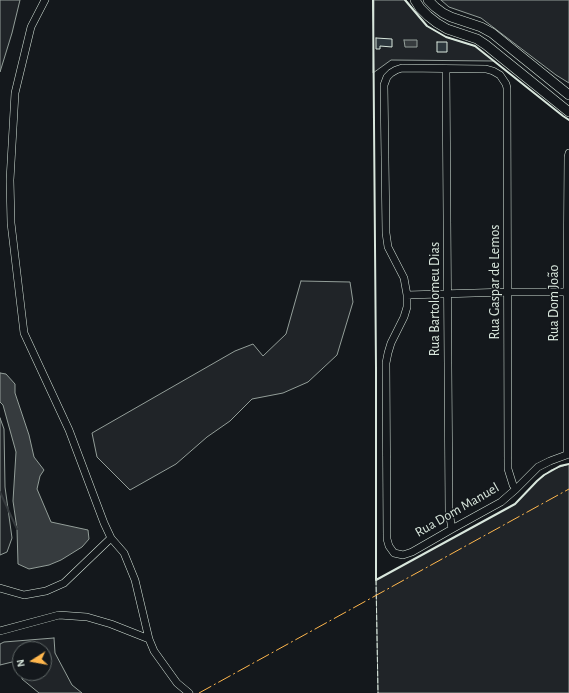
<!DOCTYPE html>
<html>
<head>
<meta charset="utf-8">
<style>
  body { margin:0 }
  #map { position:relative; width:569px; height:693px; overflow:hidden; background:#14181c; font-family:"Alegreya Sans",sans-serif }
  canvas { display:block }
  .north { position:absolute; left:12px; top:641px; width:40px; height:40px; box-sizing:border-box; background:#14181c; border:1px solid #626a69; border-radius:50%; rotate:259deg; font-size:11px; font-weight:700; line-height:16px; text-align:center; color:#d8e6dc }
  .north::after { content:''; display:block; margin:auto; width:14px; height:18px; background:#ffb74d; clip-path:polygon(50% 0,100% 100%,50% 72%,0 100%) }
</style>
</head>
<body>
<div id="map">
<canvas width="569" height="693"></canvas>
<div class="north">N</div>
</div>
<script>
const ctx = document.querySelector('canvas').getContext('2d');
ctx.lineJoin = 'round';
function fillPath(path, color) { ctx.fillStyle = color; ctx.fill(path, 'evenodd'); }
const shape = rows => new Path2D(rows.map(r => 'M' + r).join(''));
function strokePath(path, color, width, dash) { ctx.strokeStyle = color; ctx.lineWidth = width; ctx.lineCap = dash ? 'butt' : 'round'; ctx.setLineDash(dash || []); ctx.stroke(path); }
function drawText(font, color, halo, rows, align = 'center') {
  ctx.font = font + ' "Alegreya Sans",sans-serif'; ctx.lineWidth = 3; ctx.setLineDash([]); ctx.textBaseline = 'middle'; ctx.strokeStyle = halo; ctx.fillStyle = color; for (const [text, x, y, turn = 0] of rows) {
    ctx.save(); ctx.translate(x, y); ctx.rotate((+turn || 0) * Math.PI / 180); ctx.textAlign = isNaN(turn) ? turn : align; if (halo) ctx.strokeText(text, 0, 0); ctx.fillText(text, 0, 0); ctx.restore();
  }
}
const green = shape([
  [0,0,20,0,12,33,0,72,0,0],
  [374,0,406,0,427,26,446,37,475,46,494,61,391,60,373,73,374,0],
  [441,0,569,0,569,83,556,75,481,18,449,7,441,0],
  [301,281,350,282,353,302,337,355,308,382,283,393,252,399,230,421,207,437,176,464,130,490,97,457,92,433,235,351,253,344,263,356,286,334,301,281],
  [0,418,4,429,5,487,12,538,7,552,0,555,0,418],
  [569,464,569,693,378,693,376,580,515,504,537,481,551,470,569,464],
  [54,638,55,653,72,685,82,693,39,693,22,679,22,673,44,673,44,649,20,649,20,660,0,665,0,644,4,642,54,638]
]);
const water = shape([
  [404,40,417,40,417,47,405,47,404,40],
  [0,373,6,374,15,384,15,393,29,435,34,457,44,470,40,476,37,489,51,522,88,530,89,539,82,547,61,560,49,565,29,569,18,564,17,529,13,501,16,452,3,405,0,402,0,373]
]);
const stream = shape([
  [0,492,17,529]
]);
const building = shape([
  [376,38,392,39,392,47,380,46,380,49,376,49,376,38],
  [437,42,447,42,447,52,437,52,437,42]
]);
const minor = shape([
  [45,0,31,27,15,93,10,180,11,223,24,333,69,430,104,523,111,538,124,553,135,580,149,639,154,651,177,683,189,693],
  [446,69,449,512,452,529],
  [407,295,508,292,567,292],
  [567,454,567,292,568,157,569,153],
  [516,489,513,485,508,469,507,88,506,84,500,75,493,71,486,69,402,68,396,70,391,73,387,77,384,85,386,233,388,247,404,278,407,295,407,307,404,317,391,343,388,353,386,363,387,539,389,546,394,553,403,555,412,552,452,529,501,502,516,489,538,467,550,461,569,454],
  [0,588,24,595,46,591,64,583,111,538],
  [0,631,59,615,87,617,111,624,149,639]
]);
const secondary = shape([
  [415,0,420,8,428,16,437,23,447,29,477,39,486,45,569,112],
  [428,0,435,7,443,13,451,17,481,27,492,33,569,95]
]);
const fence = shape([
  [376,580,378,693]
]);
const wall = shape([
  [373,0,376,367,376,580,515,504,537,481,544,475,560,466,569,464],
  [405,0,427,26,446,37,475,46,563,116,569,120]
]);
const power = shape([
  [199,693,569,489]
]);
const streetNames = [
  ["Rua Gaspar de Lemos",495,282,-90],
  ["Rua Bartolomeu Dias",435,299,-90],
  ["Rua Dom João",554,303,-90],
  ["Rua Dom Manuel",457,510,-30]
];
fillPath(green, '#202428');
strokePath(green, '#939e99', 1);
fillPath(water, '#363b3e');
strokePath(water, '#939e99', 1);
strokePath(stream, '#363b3e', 2);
fillPath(building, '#2c363c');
strokePath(building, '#d8e6dc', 1);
strokePath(minor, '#d8e6dc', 8);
strokePath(secondary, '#d8e6dc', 10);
strokePath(minor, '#14181c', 7);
strokePath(secondary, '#14181c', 9);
strokePath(fence, '#d8e6dc', 1, [5, 2]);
strokePath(wall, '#d8e6dc', 2);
strokePath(power, '#ffb74d', 1, [14, 3, 2, 3]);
drawText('14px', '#d8e6dc', '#14181c', streetNames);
</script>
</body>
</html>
